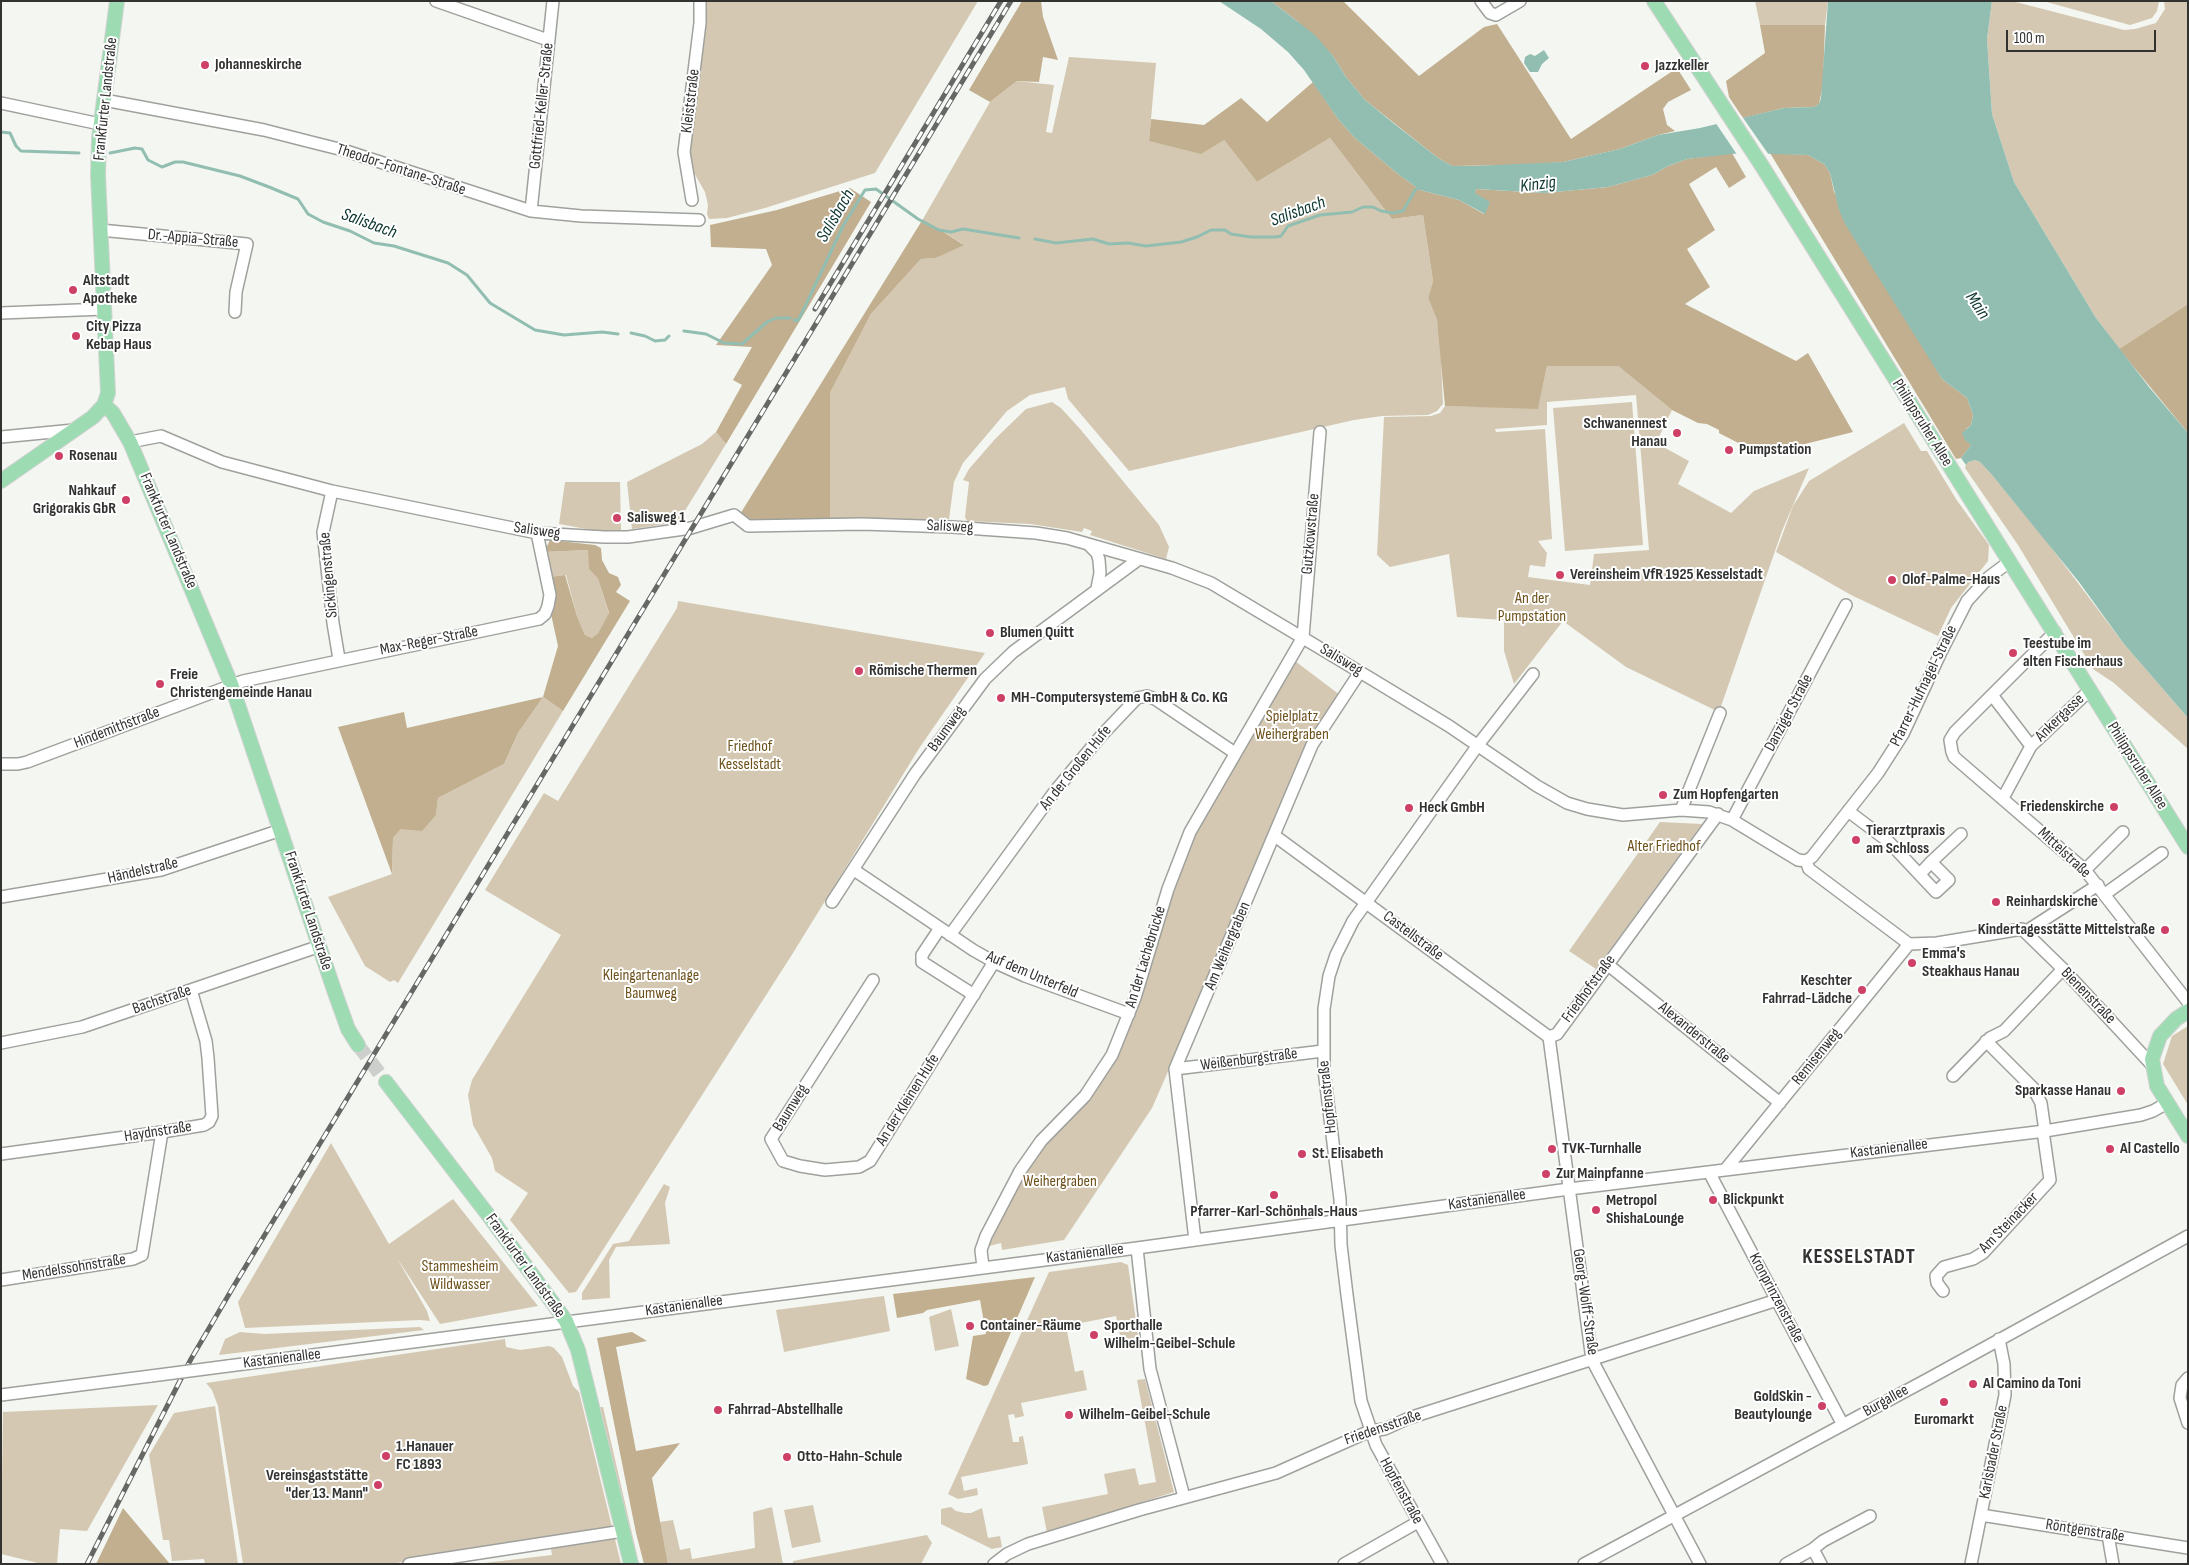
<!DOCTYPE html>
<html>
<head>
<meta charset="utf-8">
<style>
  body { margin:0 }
  #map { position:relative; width:2189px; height:1565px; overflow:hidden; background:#f3f6f1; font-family:"Sofia Sans Condensed",sans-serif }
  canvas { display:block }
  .frame { position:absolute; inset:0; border:2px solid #323331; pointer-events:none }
  .scale { position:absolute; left:2006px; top:30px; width:150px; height:22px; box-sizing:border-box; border:2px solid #323331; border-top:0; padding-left:6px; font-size:15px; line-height:18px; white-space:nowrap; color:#323331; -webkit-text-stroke:4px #fff; paint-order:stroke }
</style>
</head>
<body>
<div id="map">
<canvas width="2189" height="1565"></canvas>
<div class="frame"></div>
<div class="scale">100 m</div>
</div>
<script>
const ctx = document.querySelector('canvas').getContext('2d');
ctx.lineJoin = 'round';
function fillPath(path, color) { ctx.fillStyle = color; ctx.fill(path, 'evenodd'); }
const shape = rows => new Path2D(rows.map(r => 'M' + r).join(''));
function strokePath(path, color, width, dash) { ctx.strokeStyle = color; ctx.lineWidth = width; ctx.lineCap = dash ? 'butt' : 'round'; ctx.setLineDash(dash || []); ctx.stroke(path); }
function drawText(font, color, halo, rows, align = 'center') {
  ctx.font = font + ' "Sofia Sans Condensed",sans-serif'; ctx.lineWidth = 4; ctx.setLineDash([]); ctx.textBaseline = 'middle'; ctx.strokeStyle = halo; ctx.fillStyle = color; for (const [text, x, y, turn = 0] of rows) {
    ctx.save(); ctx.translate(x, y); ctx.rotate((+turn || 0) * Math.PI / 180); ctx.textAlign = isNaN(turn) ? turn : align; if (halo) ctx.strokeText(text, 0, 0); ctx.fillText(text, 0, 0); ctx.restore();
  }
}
const green = shape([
  [705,1,978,1,875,173,765,208,727,218,709,219,707,214,708,205,705,192,693,171,690,156,705,24],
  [1755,1,1828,1,1825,25,1760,25],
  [1992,1,2012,1,2124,30,2135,29,2156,23,2165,9,2164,1,2188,1,2188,304,2119,349,2096,318,2014,182,1992,114,1987,39],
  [2043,1,2159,1,2157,11,2152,18,2130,25],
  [1069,57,1156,63,1149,141,1224,140,1257,182,1330,138,1392,219,1423,215,1433,281,1428,298,1437,320,1440,338,1443,404,1437,411,1428,415,1382,416,1354,420,1129,471,1068,399,1065,387,1030,395,1007,411,963,463,954,482,949,519,830,521,830,393,871,314,921,259,936,258,963,244,923,219,990,102,1017,81,1054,85,1046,132,1052,133],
  [1547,366,1618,366,1672,410,1656,443,1689,461,1678,484,1731,513,1754,491,1809,468,1782,531,1719,712,1626,667,1563,621,1514,684,1504,651,1504,620,1457,617,1449,554,1390,567,1377,555,1384,417,1431,416,1440,413,1445,406,1538,408],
  [1636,395,1649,550,1594,554,1590,585,1528,577,1530,565,1545,567,1547,553,1538,541,1552,539,1545,429,1496,432,1495,429,1547,425,1547,402],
  [1052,402,1061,408,1081,430,1159,525,1169,547,1166,559,1090,535,1092,531,1084,528,1082,532,1030,524,967,521,965,517,969,482,963,480,969,469,996,438,1026,409],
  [1632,402,1643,545,1565,551,1553,408],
  [1904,423,1921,451,1927,451,1956,499,1989,545,1988,561,1951,608,1938,636,1851,595,1776,552,1793,506,1809,481],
  [716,432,726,444,678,522,632,529,627,482,702,444],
  [1975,460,1980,462,1992,475,2044,538,2124,644,2188,718,2188,749,2114,683,2093,669,2018,545,1965,468,1967,462],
  [565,482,620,482,621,530,592,530,559,524],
  [589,550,589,569,598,579,609,614,598,633,592,638,585,635,577,616,566,575,549,577,544,552],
  [678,601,985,653,920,747,793,953,576,1292,569,1293,510,1220,528,1193,495,1171,492,1158,473,1125,468,1095,472,1080,561,935,485,890,544,793,558,801,677,608],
  [1295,661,1340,695,1212,971,1152,1108,1064,1240,1002,1250,1001,1243,989,1246,1025,1170,1052,1136,1078,1111,1104,1075,1167,903,1197,829],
  [543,697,563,711,398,983,394,980,390,982,365,966,328,897,392,874,393,838,401,829,436,815,438,798,504,764,518,733],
  [1660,822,1702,824,1596,969,1569,951],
  [2188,1026,2188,1105,2163,1064,2172,1036],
  [331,1143,389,1244,453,1199,538,1306,440,1324,397,1258,427,1311,430,1321,420,1320,245,1328,238,1302],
  [664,1184,670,1187,665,1203,670,1244,616,1247,609,1260,610,1298,582,1300,582,1293,613,1244,629,1241],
  [1121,1262,1128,1265,1139,1342,1122,1345,1116,1316,1066,1326,1075,1372,1083,1370,1087,1390,1021,1403,1024,1416,1015,1418,1014,1414,1008,1415,1013,1442,1019,1442,1019,1437,1023,1436,1028,1464,961,1477,964,1491,977,1488,978,1495,958,1499,948,1494,1049,1272],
  [884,1296,890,1331,784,1352,776,1310],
  [951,1309,959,1346,935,1351,929,1317],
  [420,1327,424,1330,219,1355,225,1339,240,1332,265,1334],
  [505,1339,506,1347,520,1350,549,1346,554,1348,562,1357,573,1386,579,1392,621,1564,476,1564,552,1555,550,1543,388,1564,243,1564,218,1406,212,1390,206,1383],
  [1145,1379,1174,1492,1047,1533,1042,1507,1108,1494,1104,1474,1135,1468,1139,1485,1156,1482,1137,1380],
  [158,1405,87,1531,60,1529,57,1564,42,1564,1,1554,3,1412],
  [215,1406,238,1564,205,1564,204,1559,172,1561,169,1540,163,1540,149,1455,174,1413],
  [600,1407,603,1407,639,1564,635,1564,626,1530],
  [813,1505,821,1542,792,1548,784,1510],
  [772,1507,783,1564,668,1564,660,1522,673,1520,680,1550,690,1548,692,1559,755,1548,753,1512],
  [951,1507,956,1511,965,1513,971,1513,982,1508,988,1538,1000,1536,1002,1547,992,1549,941,1524,941,1509],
  [927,1535,932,1543,921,1564,793,1564,793,1561]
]);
const forest = shape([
  [1022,1,1041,1,1043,17,1058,60,1043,57,1039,82,1017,81,990,102,969,90],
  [1271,1,1343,1,1419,76,1484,27,1497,24,1571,139,1677,68,1691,90,1668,102,1663,109,1667,125,1675,131,1658,135,1620,149,1563,162,1528,165,1452,166,1438,158,1365,100,1346,77,1333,56,1297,21],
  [1760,25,1825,25,1823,85,1819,104,1814,107,1784,108,1743,118,1729,97,1726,81,1765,53],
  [1313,82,1338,119,1355,138,1398,174,1420,190,1459,200,1484,214,1475,193,1476,189,1544,193,1608,187,1652,175,1668,166,1687,159,1732,153,1746,177,1729,188,1716,167,1689,184,1715,230,1687,249,1710,287,1685,304,1796,361,1808,353,1853,432,1769,453,1750,444,1748,448,1719,433,1719,430,1707,424,1698,423,1672,410,1618,366,1547,366,1538,409,1445,406,1437,320,1428,298,1433,281,1423,215,1392,219,1330,138,1257,182,1224,140,1201,154,1149,141,1151,119,1204,125,1241,98,1267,122],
  [1770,153,1808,155,1824,164,1830,173,1834,192,1942,379,1967,398,1973,415,1971,425,1966,429,1971,445,1961,458,1956,459],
  [850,188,871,202,726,444,716,432,742,385,733,380,752,347,716,345,772,265,766,249,711,247,710,225,777,210],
  [923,219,964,245,936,258,921,259,871,314,830,393,830,521,737,519],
  [2188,304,2188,433,2119,349],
  [550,540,595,545,601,548,602,560,609,573,618,577,621,585,616,592,630,601,563,711,543,697,518,733,504,764,438,798,436,815,422,831,401,829,393,838,392,874,338,727,404,712,407,728,543,697,558,646,551,614,553,603,549,577,565,575,577,616,585,635,592,638,598,633,609,613,598,579,589,569,588,550,544,552],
  [1035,1277,988,1385,984,1386,966,1379,973,1336,986,1334,980,1300,927,1310,923,1313,897,1318,893,1294],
  [632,1332,647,1341,616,1347,636,1451,680,1443,652,1478,668,1564,644,1564,636,1533,597,1338],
  [123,1508,170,1564,96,1564]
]);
const water = shape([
  [1219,1,1271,1,1315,35,1333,56,1346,77,1365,100,1392,122,1438,158,1452,166,1472,166,1563,162,1620,149,1658,135,1700,128,1784,108,1814,107,1819,104,1821,98,1828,1,1992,1,1987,39,1992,114,2014,182,2096,318,2149,387,2188,433,2188,718,2124,644,2079,582,1992,475,1980,462,1975,460,1968,462,1966,465,1961,458,1971,445,1965,440,1962,433,1971,425,1973,415,1967,398,1942,379,1845,224,1839,210,1830,173,1824,164,1808,155,1741,153,1687,159,1668,166,1652,175,1608,187,1544,193,1476,189,1475,193,1490,202,1485,214,1459,200,1420,190,1398,174,1355,138,1338,119,1304,70,1288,52,1261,29],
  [1544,50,1549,58,1542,64,1538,72,1530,72,1524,63,1525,57,1530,54,1535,56]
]);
const pier = shape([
  [1741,115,1769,155,1738,156,1715,122]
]);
const stream = shape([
  [1,132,10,133,16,146,21,151,79,153],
  [110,153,135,148,142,149,148,160,162,167,175,162,183,162,240,176,269,187,298,199,308,214,323,222,350,231,374,243,394,246,448,263,467,275,490,303,535,330,564,335,602,332,618,334],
  [1035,239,1056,243,1093,239,1109,244,1128,243,1146,246,1181,242,1197,237,1211,230,1225,230,1231,234,1251,237,1276,237,1281,236,1288,226,1320,215,1352,212,1363,207,1373,207,1381,211,1393,213,1403,211,1415,190,1421,187],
  [794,320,797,321,800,317,843,226,865,190,876,189,918,219,939,230,951,232,963,229,1019,238],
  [684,331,706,334,724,343,742,344,767,322,776,318,790,318],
  [631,333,645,336,655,341,665,340,669,336]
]);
const majorTunnel = shape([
  [358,1045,386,1082]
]);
const minor = shape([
  [436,1,548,40],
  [1481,1,1490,13,1496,15,1520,1],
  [104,100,264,130,307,141,343,150,531,211,581,216,699,220],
  [1,103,100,124],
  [692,200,684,152,700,23,700,1],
  [531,211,553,1],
  [100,230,247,244,236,292,235,312],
  [1,313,104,309],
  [1,437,74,430],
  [130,442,161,436,222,462,332,491,537,533,604,537,628,537,691,528,734,515,748,526,862,524,952,527,1036,533,1067,538,1172,568,1211,583,1370,678,1449,726,1537,786,1567,803,1587,809,1623,815,1681,810,1709,812,1732,820,1798,860,1806,861],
  [332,491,323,532,333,623,339,659],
  [1088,544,1097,553,1099,560,1100,573,1097,588],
  [2055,632,1955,732,1950,740,1952,752,1954,757,2085,870,2188,1002],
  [1992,695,2031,746],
  [1,764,18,764,27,762,243,681,539,619,545,614,548,606,550,595,537,533],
  [2003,798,2031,746,2090,690],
  [1681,810,1720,713],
  [1848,811,1888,841,1936,892,1949,880,1931,862,1920,874],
  [1732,820,1846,605],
  [1275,836,1549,1037],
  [1806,861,1809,869,1909,944,1937,943,2022,929,2063,969,2152,1065],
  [1806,861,1812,857,1878,773,1903,734,1941,652,1967,601,1989,577,2009,562],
  [1931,862,1961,834],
  [854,870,973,950,994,962,1025,976,1129,1014],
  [2085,870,2123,832],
  [2105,894,2162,853],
  [1,897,161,870,281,830],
  [832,902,915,774,985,679,1013,652,1139,559],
  [940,928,922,955,922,962,974,995],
  [2025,932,2098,885],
  [950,935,1055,791,1101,736,1137,698,1147,696,1155,699,1235,753],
  [1607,964,1780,1103],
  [873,980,771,1139,783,1161,800,1166,825,1170,859,1167,870,1161,994,962],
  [1986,1041,2033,1088,2041,1103,2045,1131],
  [1,1043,82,1027,320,946],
  [1175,1069,1323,1051],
  [1953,1076,1990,1038,2004,1031,2063,969],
  [1,1154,162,1132,204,1125,209,1122,212,1116,208,1058,206,1041,191,990],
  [1725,1170,1909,944],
  [1709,1172,1843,1425],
  [1195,1240,1175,1069,1312,745,1360,672],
  [1137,1248,1150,1369,1184,1497],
  [983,1267,981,1250,986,1236,1020,1171,1041,1141,1085,1096,1112,1055,1135,998,1168,889,1190,832,1303,637,1320,432],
  [1,1280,133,1259,142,1255,162,1132],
  [1943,1291,1937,1283,1936,1276,1944,1267,1973,1259,1983,1253,2050,1180,2043,1131],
  [228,1366,1137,1248,1569,1189,2045,1131,2141,1115,2153,1111,2167,1103],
  [2188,1378,2182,1385,2180,1398,2188,1423],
  [1,1395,151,1376],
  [1981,1515,2188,1548],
  [2108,1535,2113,1564],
  [1813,1549,1823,1541,1870,1516],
  [409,1564,623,1531],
  [994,1564,1007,1554,1028,1544,1139,1510,1276,1473,1370,1431,1385,1429,1409,1418,1777,1300],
  [1344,1564,1418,1522],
  [1442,1564,1376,1445,1361,1401,1347,1295,1341,1245,1340,1199,1324,1070,1324,1009,1329,976,1336,955,1353,921,1478,745,1533,674],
  [1584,1564,1928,1379,2188,1236],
  [1700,1564,1592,1360,1549,1037,1557,1034,1718,814],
  [1786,1564,1813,1549,1821,1564],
  [1971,1564,2005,1395,2004,1364,1999,1339]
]);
const major = shape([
  [1654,1,1762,166,2188,847],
  [104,405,113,413,130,442,231,684,334,990,348,1029,358,1045],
  [1,481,93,417,104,405,108,393,98,175,99,138,117,1],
  [2188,1011,2176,1019,2160,1036,2152,1059,2157,1086,2188,1136],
  [386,1082,492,1220,566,1321,578,1350,631,1564]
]);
const rail = shape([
  [815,309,1001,1],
  [87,1564,191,1359,235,1284,1011,1]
]);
const minorBridge = shape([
  [151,1376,228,1366]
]);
const markers = [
  [205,65,5,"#cf4066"],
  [1645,66,5,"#cf4066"],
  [73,290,5,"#cf4066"],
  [76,336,5,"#cf4066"],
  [1677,433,5,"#cf4066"],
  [1729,450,5,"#cf4066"],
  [59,456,5,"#cf4066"],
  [126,500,5,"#cf4066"],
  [617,518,5,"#cf4066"],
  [1560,575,5,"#cf4066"],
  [1892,580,5,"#cf4066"],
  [990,633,5,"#cf4066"],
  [2013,653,5,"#cf4066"],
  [859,671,5,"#cf4066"],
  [160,684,5,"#cf4066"],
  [1001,698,5,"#cf4066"],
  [1663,795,5,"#cf4066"],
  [2114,807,5,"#cf4066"],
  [1409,808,5,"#cf4066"],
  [1856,840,5,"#cf4066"],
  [1996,902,5,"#cf4066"],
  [2165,930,5,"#cf4066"],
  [1912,963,5,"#cf4066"],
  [1862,990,5,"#cf4066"],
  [2121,1091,5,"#cf4066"],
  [1552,1149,5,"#cf4066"],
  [2110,1149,5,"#cf4066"],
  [1302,1154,5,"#cf4066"],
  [1546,1174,5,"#cf4066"],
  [1274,1195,5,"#cf4066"],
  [1713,1200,5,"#cf4066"],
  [1596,1210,5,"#cf4066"],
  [970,1326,5,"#cf4066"],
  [1094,1335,5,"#cf4066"],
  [1973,1384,5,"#cf4066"],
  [1944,1402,5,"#cf4066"],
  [1822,1406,5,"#cf4066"],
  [718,1410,5,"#cf4066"],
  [1069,1415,5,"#cf4066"],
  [386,1456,5,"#cf4066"],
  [787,1457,5,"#cf4066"],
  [378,1485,5,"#cf4066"]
];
const poiNames = [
  ["Johanneskirche",215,65],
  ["Jazzkeller",1655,66],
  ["Altstadt",83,281],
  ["Apotheke",83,299],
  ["City Pizza",86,327],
  ["Kebap Haus",86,345],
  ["Schwanennest",1667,424,"right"],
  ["Hanau",1667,442,"right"],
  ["Pumpstation",1739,450],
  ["Rosenau",69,456],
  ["Nahkauf",116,491,"right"],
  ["Grigorakis GbR",116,509,"right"],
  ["Salisweg 1",627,518],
  ["Vereinsheim VfR 1925 Kesselstadt",1570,575],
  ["Olof-Palme-Haus",1902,580],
  ["Blumen Quitt",1000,633],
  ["Teestube im",2023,644],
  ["alten Fischerhaus",2023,662],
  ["Römische Thermen",869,671],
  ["Freie",170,675],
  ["Christengemeinde Hanau",170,693],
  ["MH-Computersysteme GmbH & Co. KG",1011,698],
  ["Zum Hopfengarten",1673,795],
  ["Friedenskirche",2104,807,"right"],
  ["Heck GmbH",1419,808],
  ["Tierarztpraxis",1866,831],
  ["am Schloss",1866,849],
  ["Reinhardskirche",2006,902],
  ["Kindertagesstätte Mittelstraße",2155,930,"right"],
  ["Emma's",1922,954],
  ["Steakhaus Hanau",1922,972],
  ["Keschter",1852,981,"right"],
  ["Fahrrad-Lädche",1852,999,"right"],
  ["Sparkasse Hanau",2111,1091,"right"],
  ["TVK-Turnhalle",1562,1149],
  ["Al Castello",2120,1149],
  ["St. Elisabeth",1312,1154],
  ["Zur Mainpfanne",1556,1174],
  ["Blickpunkt",1723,1200],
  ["Metropol",1606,1201],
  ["ShishaLounge",1606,1219],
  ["Pfarrer-Karl-Schönhals-Haus",1274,1212,"center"],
  ["Container-Räume",980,1326],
  ["Sporthalle",1104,1326],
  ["Wilhelm-Geibel-Schule",1104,1344],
  ["Al Camino da Toni",1983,1384],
  ["GoldSkin -",1812,1397,"right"],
  ["Beautylounge",1812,1415,"right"],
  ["Fahrrad-Abstellhalle",728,1410],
  ["Wilhelm-Geibel-Schule",1079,1415],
  ["Euromarkt",1944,1420,"center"],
  ["1.Hanauer",396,1447],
  ["FC 1893",396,1465],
  ["Otto-Hahn-Schule",797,1457],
  ["Vereinsgaststätte",368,1476,"right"],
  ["\"der 13. Mann\"",368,1494,"right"]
];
const streetNames = [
  ["Frankfurter Landstraße",106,99,-84],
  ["Kleiststraße",691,101,-83],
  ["Gottfried-Keller-Straße",542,106,-84],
  ["Theodor-Fontane-Straße",401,170,18],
  ["Dr.-Appia-Straße",193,239,5],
  ["Philippsruher Allee",1922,423,58],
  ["Salisweg",950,527,3],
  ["Frankfurter Landstraße",168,531,67],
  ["Salisweg",537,531,8],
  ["Gutzkowstraße",1311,534,-85],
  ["Sickingenstraße",329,575,-95],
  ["Max-Reger-Straße",429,641,-11],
  ["Salisweg",1341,660,31],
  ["Pfarrer-Hufnagel-Straße",1924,686,-64],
  ["Danziger Straße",1789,713,-62],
  ["Ankergasse",2060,718,-44],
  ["Hindemithstraße",117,728,-21],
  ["Baumweg",947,729,-54],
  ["Philippsruher Allee",2137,766,58],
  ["An der Großen Hufe",1076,768,-51],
  ["Mittelstraße",2064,853,43],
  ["Händelstraße",143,871,-13],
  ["Frankfurter Landstraße",308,911,72],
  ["Castellstraße",1413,936,37],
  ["Am Weihergraben",1228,946,-67],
  ["An der Lachebrücke",1146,957,-73],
  ["Auf dem Unterfeld",1032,975,23],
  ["Friedhofstraße",1589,989,-54],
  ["Bienenstraße",2088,996,46],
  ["Bachstraße",162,1000,-19],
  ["Alexanderstraße",1694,1033,39],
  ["Remisenweg",1817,1057,-51],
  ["Weißenburgstraße",1249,1060,-7],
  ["Hopfenstraße",1328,1097,-96],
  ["An der Kleinen Hufe",908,1100,-58],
  ["Baumweg",791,1108,-58],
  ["Haydnstraße",158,1132,-9],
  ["Kastanienallee",1889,1149,-7],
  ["Kastanienallee",1487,1200,-8],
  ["Am Steinacker",2009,1223,-46],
  ["Kastanienallee",1085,1254,-7],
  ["Frankfurter Landstraße",525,1266,54],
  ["Mendelssohnstraße",74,1268,-9],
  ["Kronprinzenstraße",1776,1298,62],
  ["Georg-Wolff-Straße",1585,1302,82],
  ["Kastanienallee",684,1306,-8],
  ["Kastanienallee",282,1359,-7],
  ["Burgallee",1886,1401,-29],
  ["Friedensstraße",1383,1428,-19],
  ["Karlsbader Straße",1994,1452,-79],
  ["Hopfenstraße",1401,1491,61],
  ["Röntgenstraße",2085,1531,9]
];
const parkNames = [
  ["An der",1532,599],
  ["Pumpstation",1532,617],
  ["Spielplatz",1292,717],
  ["Weihergraben",1292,735],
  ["Friedhof",750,747],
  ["Kesselstadt",750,765],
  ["Alter Friedhof",1664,847],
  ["Kleingartenanlage",651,976],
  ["Baumweg",651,994],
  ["Weihergraben",1060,1182],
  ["Stammesheim",460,1267],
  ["Wildwasser",460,1285]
];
const waterNames = [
  ["Kinzig",1538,185,-7],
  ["Salisbach",1298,212,-20],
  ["Salisbach",836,216,-60],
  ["Salisbach",369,224,20],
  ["Main",1977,306,56]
];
const districtNames = [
  ["KESSELSTADT",1859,1258]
];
fillPath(green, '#d5c8b2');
fillPath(forest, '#c2af8f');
fillPath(water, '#92beb2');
fillPath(pier, '#f3f6f1');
strokePath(stream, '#92beb2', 3);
strokePath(majorTunnel, '#cccfcb', 14, [14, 7]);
strokePath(minor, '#9fa19d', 14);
strokePath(major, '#d2d2d2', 16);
strokePath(minor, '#fff', 11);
strokePath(major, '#9ddcb2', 14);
strokePath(rail, '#666865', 5);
strokePath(rail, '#fff', 3, [9]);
strokePath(minorBridge, '#9fa19d', 14, []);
strokePath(minorBridge, '#fff', 11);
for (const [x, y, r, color] of markers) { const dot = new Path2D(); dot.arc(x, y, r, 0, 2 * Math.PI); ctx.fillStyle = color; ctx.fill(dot); strokePath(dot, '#fff', 2); }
drawText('bold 16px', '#323331', '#fff', poiNames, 'left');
drawText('16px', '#323331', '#fff', streetNames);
drawText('16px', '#6e521c', '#fff', parkNames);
drawText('italic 18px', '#0c352d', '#fff', waterNames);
ctx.letterSpacing = '1px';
drawText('bold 21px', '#323331', '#fff', districtNames);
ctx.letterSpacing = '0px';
</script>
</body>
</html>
